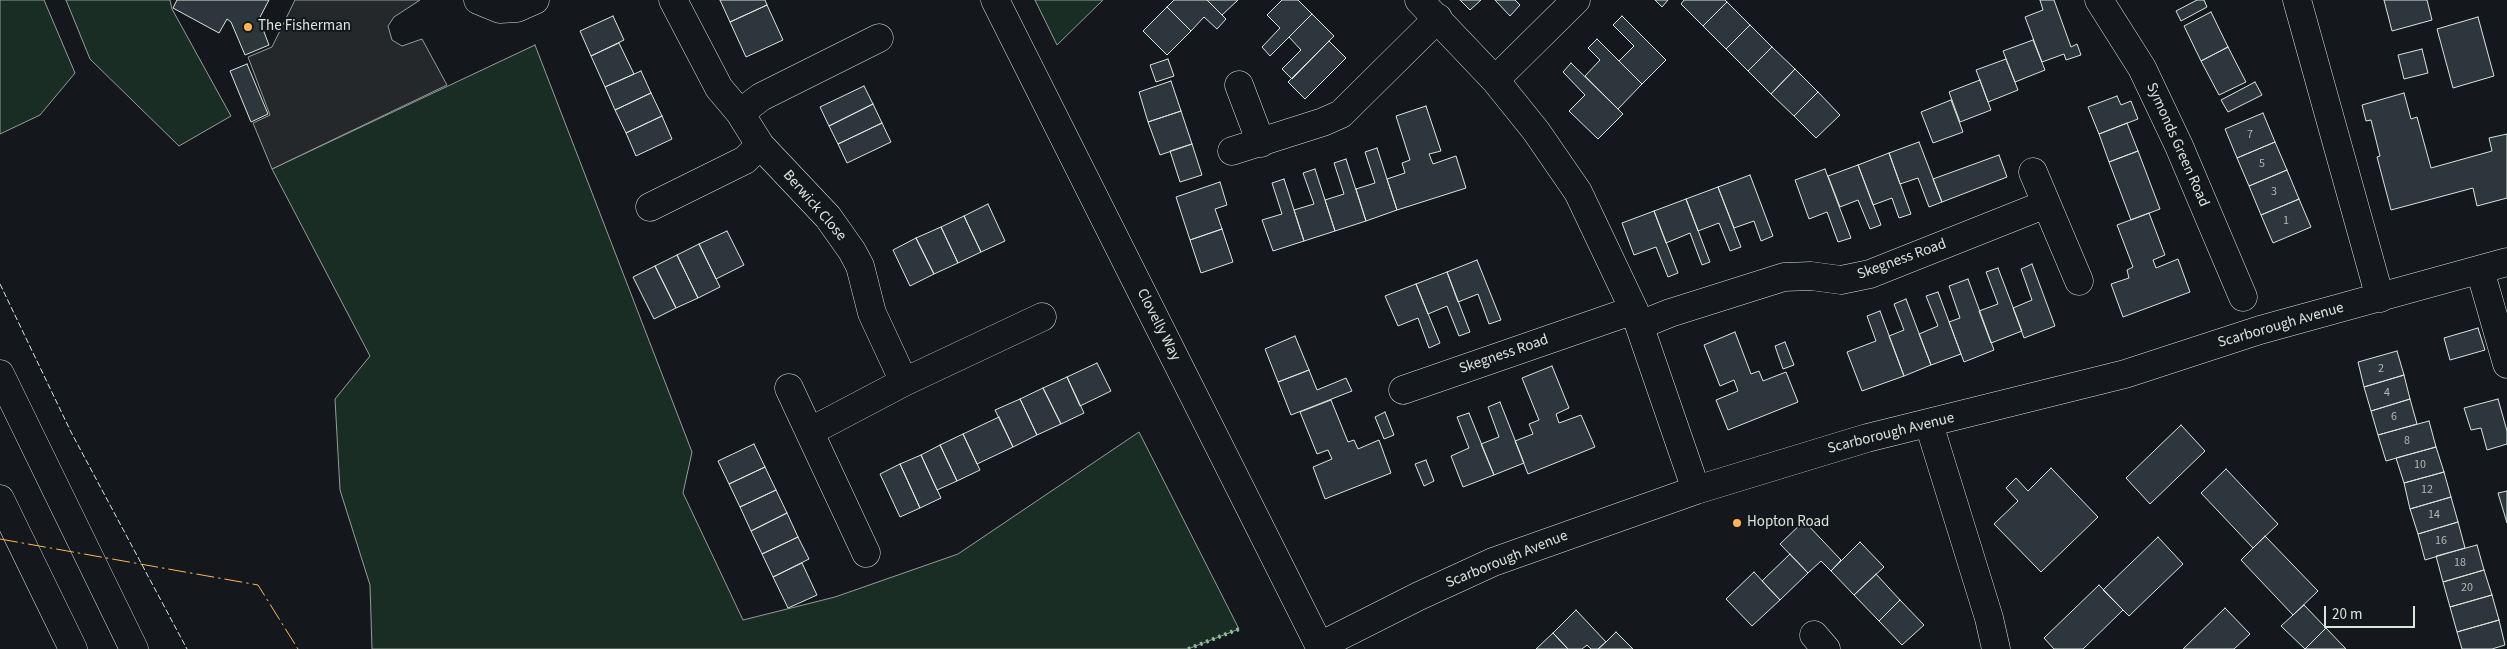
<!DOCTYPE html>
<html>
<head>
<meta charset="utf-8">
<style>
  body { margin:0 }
  #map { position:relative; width:2507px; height:649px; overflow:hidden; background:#14181c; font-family:"Source Sans 3",sans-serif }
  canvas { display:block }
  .scale { position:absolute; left:2324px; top:606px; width:91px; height:22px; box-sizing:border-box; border:2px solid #d8e6dc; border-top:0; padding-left:6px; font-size:15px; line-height:18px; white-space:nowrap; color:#d8e6dc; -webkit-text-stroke:4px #14181c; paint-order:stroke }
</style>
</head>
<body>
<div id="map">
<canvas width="2507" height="649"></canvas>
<div class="scale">20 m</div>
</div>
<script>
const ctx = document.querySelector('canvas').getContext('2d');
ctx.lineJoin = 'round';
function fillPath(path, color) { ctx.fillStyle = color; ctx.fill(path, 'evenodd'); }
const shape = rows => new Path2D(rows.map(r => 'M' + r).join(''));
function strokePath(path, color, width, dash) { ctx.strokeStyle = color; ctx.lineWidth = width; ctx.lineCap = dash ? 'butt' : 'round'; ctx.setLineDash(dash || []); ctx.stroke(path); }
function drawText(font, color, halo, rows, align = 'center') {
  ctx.font = font + ' "Source Sans 3",sans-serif'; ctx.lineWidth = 4; ctx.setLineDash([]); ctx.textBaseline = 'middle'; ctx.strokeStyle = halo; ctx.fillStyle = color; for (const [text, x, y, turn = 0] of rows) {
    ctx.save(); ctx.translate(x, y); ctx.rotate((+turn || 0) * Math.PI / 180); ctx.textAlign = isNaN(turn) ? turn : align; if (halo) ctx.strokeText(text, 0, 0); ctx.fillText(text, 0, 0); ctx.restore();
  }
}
const green = shape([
  [0,0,44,0,75,73,40,115,0,134,0,0],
  [66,0,170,0,172,9,231,116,179,146,90,59,66,0],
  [1035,0,1103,0,1057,45,1035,0],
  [535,45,692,452,683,493,743,620,835,597,958,554,1139,432,1239,629,1188,649,372,649,370,585,340,490,335,399,370,356,272,169,535,45]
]);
const parking = shape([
  [295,0,420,0,394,17,388,26,392,40,402,46,422,39,447,85,272,169,253,123,270,115,248,57,272,47,295,0]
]);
const building = shape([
  [177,0,269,0,259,19,269,45,245,55,231,22,227,19,219,33,173,8,177,0],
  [720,0,765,0,767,5,730,22,720,0],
  [1174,0,1207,0,1226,19,1217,29,1204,17,1191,31,1167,7,1174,0],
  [1207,0,1238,0,1222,15,1207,0],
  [1282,0,1298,0,1312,14,1270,56,1262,47,1280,28,1267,15,1282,0],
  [1460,0,1481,0,1470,10,1460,0],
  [1495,0,1515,0,1520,5,1510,16,1495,0],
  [1655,0,1668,0,1662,7,1655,0],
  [1684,0,1725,0,1727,2,1703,26,1681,4,1684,0],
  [2040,0,2054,0,2071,47,2077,44,2081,55,2066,60,2064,54,2042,62,2025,17,2043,10,2040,0],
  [2197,0,2204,0,2207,7,2181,21,2176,11,2197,0],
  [2384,0,2427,0,2432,20,2392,31,2384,0],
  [1727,2,1750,25,1726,49,1703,26,1727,2],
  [767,5,783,40,746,57,730,22,767,5],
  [1167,7,1191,31,1167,55,1143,31,1167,7],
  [2211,12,2228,47,2201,61,2184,26,2211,12],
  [1312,14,1334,36,1292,79,1282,69,1301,50,1289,37,1312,14],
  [613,16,624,40,591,56,580,31,613,16],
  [1622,16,1666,60,1642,84,1619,61,1634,46,1613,25,1622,16],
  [2478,17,2494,76,2453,88,2437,29,2478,17],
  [1750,25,1772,47,1748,71,1726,49,1750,25],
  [1597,39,1642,84,1618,109,1585,76,1600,60,1588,48,1597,39],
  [2033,40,2045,70,2015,82,2003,51,2033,40],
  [1329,41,1346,58,1305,99,1288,82,1329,41],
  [619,43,634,74,605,87,591,56,619,43],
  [1772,47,1795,69,1771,94,1748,71,1772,47],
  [2228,47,2246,82,2219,95,2201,61,2228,47],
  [2422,49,2428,73,2404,79,2398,55,2422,49],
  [1168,59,1174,76,1156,82,1150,65,1168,59],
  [2006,59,2018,90,1988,102,1976,70,2006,59],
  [1571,63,1623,114,1598,139,1569,111,1585,95,1563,72,1571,63],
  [247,64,268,114,251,122,230,71,247,64],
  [1795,69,1818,92,1794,116,1771,94,1795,69],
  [641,71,651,93,615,110,605,87,641,71],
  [1980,80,1991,110,1960,122,1949,92,1980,80],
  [1171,81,1181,111,1148,122,1139,92,1171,81],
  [2255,82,2262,95,2228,112,2221,100,2255,82],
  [864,86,873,104,829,126,820,107,864,86],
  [1818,92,1840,115,1816,138,1794,116,1818,92],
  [651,93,662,116,626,133,615,110,651,93],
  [2404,93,2411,119,2417,117,2431,168,2492,151,2489,138,2507,134,2507,198,2477,206,2473,188,2391,210,2377,157,2380,156,2371,120,2366,121,2362,105,2404,93],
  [2117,96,2121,105,2131,101,2138,119,2099,134,2088,107,2117,96],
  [1951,100,1963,132,1933,143,1921,112,1951,100],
  [873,104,882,123,838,144,829,126,873,104],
  [1426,106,1441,151,1429,154,1433,164,1456,156,1466,188,1397,210,1387,179,1405,173,1402,163,1410,160,1396,116,1426,106],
  [1181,111,1192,144,1160,155,1148,122,1181,111],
  [2263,113,2275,142,2237,158,2225,129,2263,113],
  [662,116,672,139,636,156,626,133,662,116],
  [882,123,891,142,847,163,838,144,882,123],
  [2127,123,2138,151,2109,162,2099,134,2127,123],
  [1919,142,1942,202,1929,207,1918,178,1900,184,1889,153,1919,142],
  [2275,142,2287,170,2249,186,2237,158,2275,142],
  [1192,144,1202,175,1180,182,1170,151,1192,144],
  [1377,148,1397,210,1366,221,1356,189,1375,183,1365,152,1377,148],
  [2138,151,2160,209,2131,220,2109,162,2138,151],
  [1889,153,1911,214,1899,218,1892,198,1873,205,1858,165,1889,153],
  [1999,155,2007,177,1942,202,1933,179,1999,155],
  [1346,159,1366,221,1335,231,1325,200,1344,194,1334,163,1346,159],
  [1858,165,1881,225,1870,229,1858,200,1840,207,1828,176,1858,165],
  [1315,169,1335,231,1304,241,1294,210,1314,204,1303,173,1315,169],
  [1825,169,1851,238,1838,242,1827,212,1809,219,1795,180,1825,169],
  [2287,170,2299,199,2261,215,2249,186,2287,170],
  [1750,175,1773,236,1761,241,1754,221,1734,228,1718,187,1750,175],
  [1284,179,1304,241,1273,251,1262,220,1282,214,1272,183,1284,179],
  [1220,182,1227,205,1215,209,1222,229,1190,240,1176,197,1220,182],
  [1718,187,1741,247,1730,251,1719,223,1698,231,1686,199,1718,187],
  [1686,199,1710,262,1702,265,1690,233,1666,243,1654,211,1686,199],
  [2299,199,2311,227,2273,243,2261,215,2299,199],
  [988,204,1005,241,981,252,964,216,988,204],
  [1654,211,1678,273,1668,277,1656,247,1634,255,1622,223,1654,211],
  [2149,213,2165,255,2153,260,2156,268,2178,259,2190,292,2123,317,2111,284,2129,278,2127,270,2133,267,2117,225,2149,213],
  [964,216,981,252,958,263,941,227,964,216],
  [941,227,958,263,934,274,916,238,941,227],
  [1222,229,1233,262,1201,273,1190,240,1222,229],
  [727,231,744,265,716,279,699,244,727,231],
  [916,238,934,274,910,286,893,250,916,238],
  [699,244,720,287,698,298,677,255,699,244],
  [677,255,698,298,676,308,655,266,677,255],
  [1477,260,1501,320,1489,324,1478,294,1458,302,1447,272,1477,260],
  [2032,264,2055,326,2024,338,2013,308,2032,300,2021,269,2032,264],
  [655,266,676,308,654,319,633,277,655,266],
  [1998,268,2022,331,1991,343,1979,311,1998,304,1986,272,1998,268],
  [1447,272,1470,332,1459,336,1447,306,1428,314,1416,284,1447,272],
  [1968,279,1994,350,1964,362,1949,322,1960,318,1949,286,1968,279],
  [1416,284,1440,343,1429,348,1418,318,1398,326,1385,296,1416,284],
  [1938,292,1961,354,1931,365,1919,334,1938,326,1926,296,1938,292],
  [1906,299,1931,365,1904,376,1889,336,1904,330,1894,304,1906,299],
  [1880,311,1904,376,1862,391,1847,352,1876,341,1867,316,1880,311],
  [2478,328,2485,350,2450,360,2444,338,2478,328],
  [1735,332,1751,374,1759,371,1763,381,1786,372,1798,402,1728,430,1716,400,1738,391,1734,380,1720,386,1704,345,1735,332],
  [1295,336,1309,370,1278,382,1265,349,1295,336],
  [1785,342,1794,365,1783,369,1775,346,1785,342],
  [2397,351,2404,375,2364,387,2358,362,2397,351],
  [1097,363,1111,391,1080,406,1067,377,1097,363],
  [1552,366,1569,408,1556,414,1559,423,1581,415,1595,447,1528,474,1515,441,1533,434,1529,424,1539,420,1522,378,1552,366],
  [1309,370,1317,390,1346,378,1352,391,1291,415,1278,382,1309,370],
  [2404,375,2410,399,2371,411,2364,387,2404,375],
  [1067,377,1084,413,1061,424,1043,388,1067,377],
  [1043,388,1061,424,1037,435,1020,399,1043,388],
  [1020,399,1037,435,1013,447,995,410,1020,399],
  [2410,399,2417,424,2378,435,2371,411,2410,399],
  [2498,399,2507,431,2507,444,2487,450,2481,428,2471,430,2464,408,2498,399],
  [1331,400,1348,442,1354,440,1358,449,1379,440,1391,473,1325,499,1313,467,1332,459,1328,450,1317,454,1300,412,1331,400],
  [1500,402,1524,463,1494,475,1481,444,1499,437,1488,407,1500,402],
  [1385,412,1394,435,1384,439,1375,417,1385,412],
  [1469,413,1494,475,1463,487,1451,456,1469,448,1457,417,1469,413],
  [999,417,1013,447,977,464,963,434,999,417],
  [2429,421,2436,447,2386,461,2378,435,2429,421],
  [2181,425,2205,451,2150,504,2126,478,2181,425],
  [963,434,980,470,957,481,940,445,963,434],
  [754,444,765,467,729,484,718,461,754,444],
  [940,445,957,481,937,490,921,455,940,445],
  [2436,447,2444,472,2404,483,2396,458,2436,447],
  [921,455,941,498,920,508,900,464,921,455],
  [1426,460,1434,481,1424,486,1415,464,1426,460],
  [900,464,920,508,900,517,880,474,900,464],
  [765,467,776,490,740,507,729,484,765,467],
  [2051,468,2098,517,2041,572,1994,524,2018,501,2006,488,2016,478,2028,491,2051,468],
  [2226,469,2278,524,2253,548,2201,493,2226,469],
  [2444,472,2451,497,2410,509,2404,483,2444,472],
  [776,490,787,513,751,531,740,507,776,490],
  [2507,491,2507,523,2498,493,2507,491],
  [2451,497,2458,522,2418,534,2410,509,2451,497],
  [787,513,798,537,762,554,751,531,787,513],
  [1804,521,1841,560,1831,571,1821,561,1808,573,1780,544,1804,521],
  [2458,522,2465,548,2425,560,2418,534,2458,522],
  [2265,536,2318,591,2293,615,2241,560,2265,536],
  [798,537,809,559,773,577,762,554,798,537],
  [2158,537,2183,564,2129,616,2103,590,2158,537],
  [1860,542,1884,567,1854,595,1831,571,1860,542],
  [2477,545,2484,570,2443,582,2436,556,2477,545],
  [1790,554,1808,573,1780,600,1762,581,1790,554],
  [802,563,817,595,788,608,773,577,802,563],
  [2484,570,2492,595,2450,607,2443,582,2484,570],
  [1754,572,1780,600,1752,626,1726,599,1754,572],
  [1876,574,1900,600,1879,621,1854,595,1876,574],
  [2099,585,2123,610,2083,649,2054,649,2044,638,2099,585],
  [2492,595,2499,620,2457,632,2450,607,2492,595],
  [1900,600,1924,625,1902,645,1879,621,1900,600],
  [2304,605,2326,628,2305,649,2281,626,2304,605],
  [2225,608,2250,634,2234,649,2183,649,2225,608],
  [1576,610,1606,642,1598,649,1591,649,1587,645,1582,649,1568,649,1553,633,1576,610],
  [2499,620,2505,645,2492,649,2462,649,2457,632,2499,620],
  [2326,628,2346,649,2305,649,2326,628],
  [1616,632,1633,649,1598,649,1606,642,1616,632],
  [1553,633,1568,649,1536,649,1553,633]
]);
const minor = shape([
  [478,0,500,9,517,8,535,0],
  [673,0,719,88,740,113,760,145,828,217,852,251,860,266,872,313,904,382,811,431],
  [995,0,1321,649],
  [1419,0,1495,80,1536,131,1578,192,1634,310,1696,490],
  [2099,0,2142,68,2179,146,2243,297],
  [2297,0,2380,298],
  [1495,80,1576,0],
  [1239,85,1261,143],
  [740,113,761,97,879,38],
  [1232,151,1323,122,1341,114,1438,18],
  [2033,172,2079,281],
  [650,207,745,160,760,145],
  [2480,270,2507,364],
  [1640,325,1670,313,1784,277,1811,276,1841,280,1870,274,2046,204],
  [904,382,1042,317],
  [789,388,866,553],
  [1403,390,1634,310],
  [1929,424,1989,618,1996,649],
  [1814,635,1826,649],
  [1320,646,1419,596,1493,562,1696,490,1867,438,2125,374,2260,330,2507,262]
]);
const highway = shape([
  [0,374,134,649],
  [0,499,73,649]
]);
const hedge = shape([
  [1188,649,1239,629]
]);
const fence = shape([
  [0,284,71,432,187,649]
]);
const power = shape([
  [0,539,258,585,298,649]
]);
const markers = [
  [248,27,5,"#ffb74d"],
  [1737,523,5,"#ffb74d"]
];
const numberNames = [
  ["7",2250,135],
  ["5",2262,164],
  ["3",2274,192],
  ["1",2286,221],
  ["2",2381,369],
  ["4",2387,393],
  ["6",2394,417],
  ["8",2407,441],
  ["10",2420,465],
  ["12",2427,490],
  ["14",2434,515],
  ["16",2441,541],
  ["18",2460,563],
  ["20",2467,588]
];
const poiNames = [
  ["The Fisherman",258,27],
  ["Hopton Road",1747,523]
];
const streetNames = [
  ["Symonds Green Road",2177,145,66],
  ["Berwick Close",814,206,49],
  ["Skegness Road",1902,260,-20],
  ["Clovelly Way",1158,325,63],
  ["Scarborough Avenue",2281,326,-16],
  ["Skegness Road",1504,355,-19],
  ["Scarborough Avenue",1891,434,-14],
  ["Scarborough Avenue",1507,560,-22]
];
fillPath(green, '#1a2d24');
strokePath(green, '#939e99', 1);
fillPath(parking, '#24282b');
strokePath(parking, '#939e99', 1);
fillPath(building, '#2c363c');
strokePath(building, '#d8e6dc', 1);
strokePath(minor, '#d8e6dc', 29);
strokePath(highway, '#d8e6dc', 29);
strokePath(minor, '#14181c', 28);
strokePath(highway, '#14181c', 28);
strokePath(hedge, '#8ac095', 4, [2.5, 4]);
strokePath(fence, '#d8e6dc', 1, [6, 2.5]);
strokePath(power, '#ffb74d', 1, [18, 4, 2.5, 4]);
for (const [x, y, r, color] of markers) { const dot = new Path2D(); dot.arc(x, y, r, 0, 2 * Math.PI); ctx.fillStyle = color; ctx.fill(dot); strokePath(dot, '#14181c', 2); }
drawText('12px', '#adbab4', null, numberNames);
drawText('15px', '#d8e6dc', '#14181c', poiNames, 'left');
drawText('15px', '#d8e6dc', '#14181c', streetNames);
</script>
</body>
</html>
